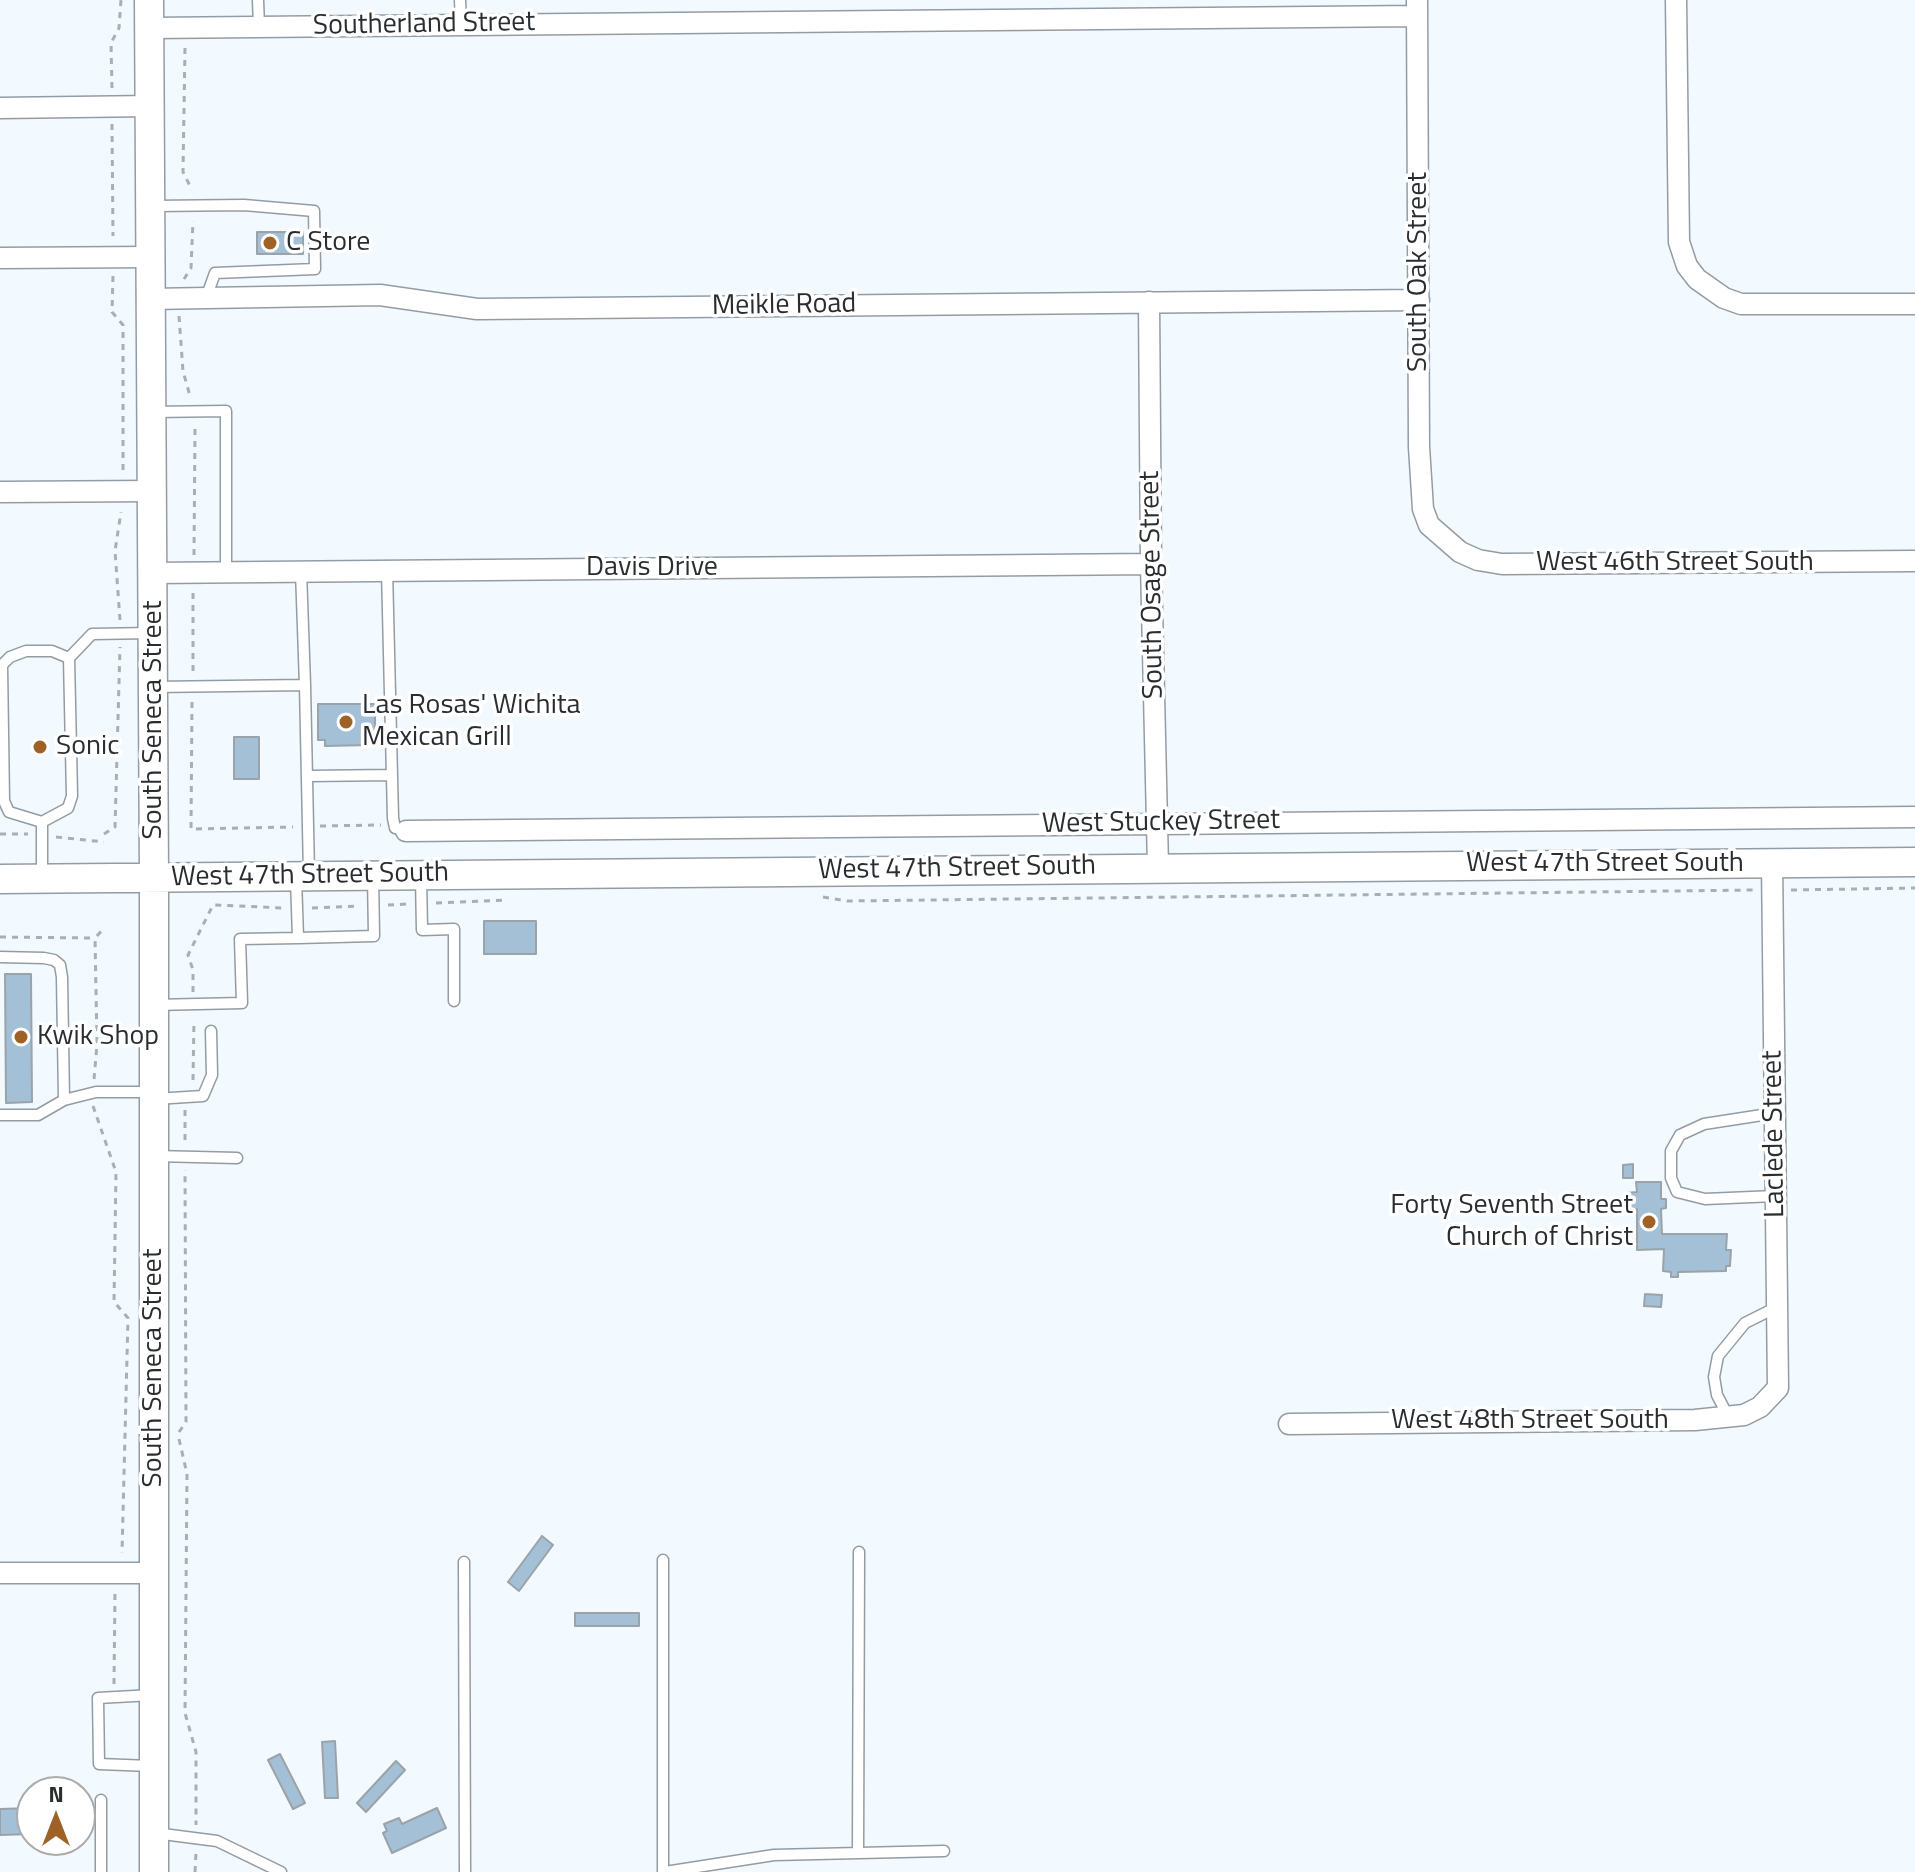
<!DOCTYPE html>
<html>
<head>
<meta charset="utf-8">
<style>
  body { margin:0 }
  #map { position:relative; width:1915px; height:1872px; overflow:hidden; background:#f2f9ff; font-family:"Titillium Web",sans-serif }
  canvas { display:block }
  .north { position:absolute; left:16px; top:1776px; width:80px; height:80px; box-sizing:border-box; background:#fff; border:2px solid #aaabac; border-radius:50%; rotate:0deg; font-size:22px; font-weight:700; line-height:32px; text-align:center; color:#2a2d30 }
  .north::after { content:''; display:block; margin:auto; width:28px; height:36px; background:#9f6226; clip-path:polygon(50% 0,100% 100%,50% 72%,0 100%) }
</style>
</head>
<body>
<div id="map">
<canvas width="1915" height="1872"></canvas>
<div class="north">N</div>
</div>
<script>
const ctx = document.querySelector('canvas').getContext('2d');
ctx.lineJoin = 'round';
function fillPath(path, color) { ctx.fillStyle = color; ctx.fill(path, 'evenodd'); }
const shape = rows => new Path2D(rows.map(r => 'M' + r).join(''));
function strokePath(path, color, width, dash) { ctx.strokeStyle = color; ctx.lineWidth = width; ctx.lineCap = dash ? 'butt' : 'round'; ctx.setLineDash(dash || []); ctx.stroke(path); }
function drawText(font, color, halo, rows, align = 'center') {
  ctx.font = font + ' "Titillium Web",sans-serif'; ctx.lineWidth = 7; ctx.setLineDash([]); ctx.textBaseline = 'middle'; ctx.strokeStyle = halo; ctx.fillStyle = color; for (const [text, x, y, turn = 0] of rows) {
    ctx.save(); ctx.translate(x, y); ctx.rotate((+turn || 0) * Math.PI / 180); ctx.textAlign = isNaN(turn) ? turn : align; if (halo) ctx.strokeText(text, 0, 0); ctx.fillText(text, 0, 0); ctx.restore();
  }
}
const building = shape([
  [257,232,303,232,303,254,257,254,257,232],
  [318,704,375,704,375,740,370,740,370,745,325,746,325,740,318,740,318,704],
  [234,737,259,737,259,779,234,779,234,737],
  [484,921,536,921,536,954,484,954,484,921],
  [5,974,31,974,32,1102,6,1103,5,974],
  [1633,1164,1633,1178,1623,1178,1623,1165,1633,1164],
  [1636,1182,1661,1182,1661,1199,1666,1199,1666,1208,1661,1209,1662,1234,1727,1234,1726,1250,1731,1250,1730,1266,1726,1266,1726,1271,1678,1272,1678,1277,1671,1277,1671,1272,1663,1271,1664,1249,1637,1250,1637,1209,1626,1210,1626,1193,1637,1192,1636,1182],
  [1645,1294,1662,1295,1661,1307,1644,1306,1645,1294],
  [542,1536,553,1545,519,1591,508,1582,542,1536],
  [575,1613,639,1613,639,1626,575,1626,575,1613],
  [335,1741,338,1798,325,1798,322,1742,335,1741],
  [280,1754,305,1803,293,1809,268,1760,280,1754],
  [396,1761,405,1770,366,1812,357,1803,396,1761],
  [32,1808,32,1834,0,1835,0,1809,32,1808],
  [437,1808,446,1828,392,1853,383,1833,387,1831,384,1824,399,1818,402,1824,437,1808]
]);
const path = shape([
  [185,48,183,172,192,190],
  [112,88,111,43,119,28,121,0],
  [112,124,113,236],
  [113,276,112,312,123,325,123,472],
  [184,279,191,268,193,221],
  [179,316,183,371,190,396],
  [194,555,195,426],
  [120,620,115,551,121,512],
  [193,671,193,590],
  [192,702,191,829,293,827],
  [320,826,381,825],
  [0,834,28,834],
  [104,834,115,827,120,647],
  [56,837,104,842],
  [1791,890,1915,888],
  [823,897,847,901,1755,890],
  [436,903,508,900],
  [388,905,408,904],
  [312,908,360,906],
  [0,937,95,938],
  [193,992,193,970,188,955,213,905,284,908],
  [94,1079,97,1044,95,938,104,928],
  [193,1080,194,1020],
  [93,1106,116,1172,114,1302,128,1318,122,1553],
  [185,1110,185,1143],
  [179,1432,186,1422,185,1170],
  [179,1439,187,1474,185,1713,196,1752,196,1825],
  [114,1684,115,1592],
  [195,1872,196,1853]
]);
const lane = shape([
  [258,0,259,27],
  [460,0,461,24],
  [153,206,244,205,314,211,315,269,215,273,206,298],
  [152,412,226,411,226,571],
  [387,570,393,818,395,828,406,831],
  [301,571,305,685],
  [154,687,305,685,309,874],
  [308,776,392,775],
  [42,822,9,812,4,801,2,665,10,657,26,651,52,651,69,658],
  [42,877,42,822,68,808,72,796,69,658,92,634,152,633],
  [421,877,422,930,454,929,454,1001],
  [296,878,298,938,374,936,373,876],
  [0,957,44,958,54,960,60,965,62,977,64,1100],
  [154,1005,242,1003,240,939,298,938],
  [155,1099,203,1096,212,1075,211,1031],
  [1775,1113,1704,1124,1680,1135,1671,1151,1671,1178,1677,1192,1705,1199,1775,1196],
  [0,1115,38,1115,64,1100,96,1092,153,1092],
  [155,1156,237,1158],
  [1728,1416,1717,1395,1714,1377,1718,1356,1745,1323,1777,1307],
  [464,1562,465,1872],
  [151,1766,99,1764,98,1698,152,1695],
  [101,1800,101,1872],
  [155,1833,217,1841,281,1872],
  [858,1851,859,1552],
  [663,1872,663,1560],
  [665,1872,774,1855,944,1851]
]);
const street = shape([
  [1417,0,1419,447,1423,509,1429,525,1460,552,1478,560,1502,564,1915,561],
  [1676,0,1679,242,1687,266,1697,279,1724,298,1741,304,1915,304],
  [150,28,1417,16],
  [0,108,151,106],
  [0,258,150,257],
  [150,299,380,295,477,309,1419,300],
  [1149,302,1151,564,1158,867],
  [0,492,152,491],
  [153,573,1151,564],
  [406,831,1915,817],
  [1289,1424,1695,1420,1744,1415,1760,1407,1778,1388,1772,862],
  [0,1573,154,1573]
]);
const secondary = shape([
  [149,0,154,878,154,1872],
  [0,879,1915,862]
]);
const markers = [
  [270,243,8,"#9f6226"],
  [346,722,8,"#9f6226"],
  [40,747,8,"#9f6226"],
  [21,1037,8,"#9f6226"],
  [1649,1222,8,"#9f6226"]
];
const streetNames = [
  ["Southerland Street",424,25,-1],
  ["South Oak Street",1419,272,-90],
  ["Meikle Road",784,306,-1],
  ["West 46th Street South",1675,563],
  ["Davis Drive",652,568],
  ["South Osage Street",1153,585,-91],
  ["South Seneca Street",154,720,-90],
  ["West Stuckey Street",1161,823,-1],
  ["West 47th Street South",1605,864],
  ["West 47th Street South",957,869,-1],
  ["West 47th Street South",310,876,-1],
  ["Laclede Street",1775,1134,-91],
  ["South Seneca Street",154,1368,-90],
  ["West 48th Street South",1530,1421]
];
const poiNames = [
  ["C Store",286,243],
  ["Las Rosas' Wichita",362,706],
  ["Mexican Grill",362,738],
  ["Sonic",56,747],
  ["Kwik Shop",37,1037],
  ["Forty Seventh Street",1633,1206,"right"],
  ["Church of Christ",1633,1238,"right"]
];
fillPath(building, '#a3c0d6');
strokePath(building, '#9aa3a9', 2);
strokePath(lane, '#949ca3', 13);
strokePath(street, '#949ca3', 23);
strokePath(secondary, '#949ca3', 31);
strokePath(path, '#a9afb4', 3, [6, 6]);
strokePath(lane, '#fff', 10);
strokePath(street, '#fff', 20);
strokePath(secondary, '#fff', 28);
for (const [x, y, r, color] of markers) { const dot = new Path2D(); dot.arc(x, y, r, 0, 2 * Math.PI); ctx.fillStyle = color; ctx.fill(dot); strokePath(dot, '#fff', 3); }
drawText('28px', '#2a2d30', '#fff', streetNames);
drawText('28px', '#2a2d30', '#fff', poiNames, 'left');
</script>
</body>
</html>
